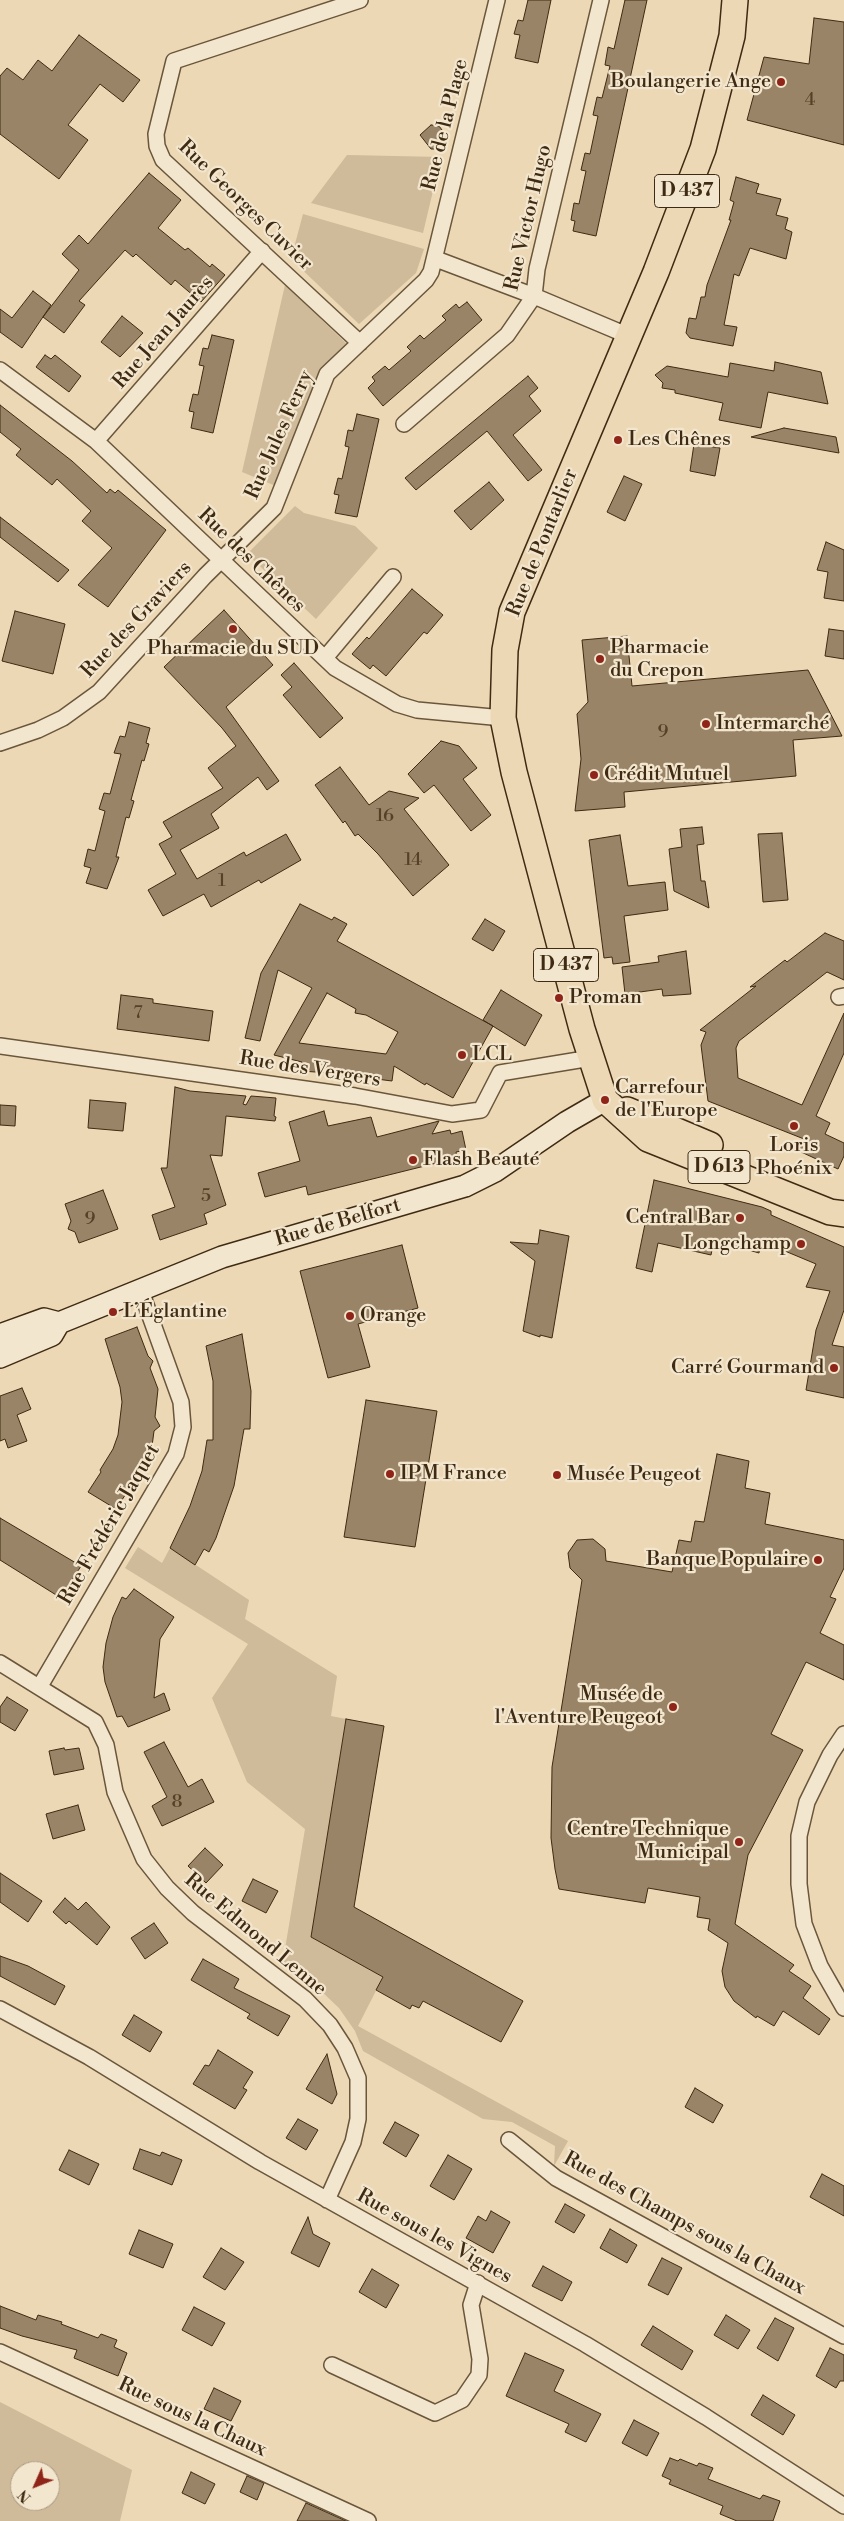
<!DOCTYPE html>
<html>
<head>
<meta charset="utf-8">
<style>
  body { margin:0 }
  #map { position:relative; width:844px; height:2521px; overflow:hidden; background:#ecd8b4; font-family:"Libre Bodoni",serif }
  canvas { display:block }
  .north { position:absolute; left:10px; top:2461px; width:50px; height:50px; box-sizing:border-box; background:#f3e6ce; border:1px solid #ab9b83; border-radius:50%; rotate:226deg; font-size:14px; font-weight:700; line-height:20px; text-align:center; color:#3f2a13 }
  .north::after { content:''; display:block; margin:auto; width:18px; height:22px; background:#8f2418; clip-path:polygon(50% 0,100% 100%,50% 72%,0 100%) }
</style>
</head>
<body>
<div id="map">
<canvas width="844" height="2521"></canvas>
<div class="north">N</div>
</div>
<script>
const ctx = document.querySelector('canvas').getContext('2d');
ctx.lineJoin = 'round';
function fillPath(path, color) { ctx.fillStyle = color; ctx.fill(path, 'evenodd'); }
const shape = rows => new Path2D(rows.map(r => 'M' + r).join(''));
function strokePath(path, color, width, dash) { ctx.strokeStyle = color; ctx.lineWidth = width; ctx.lineCap = dash ? 'butt' : 'round'; ctx.setLineDash(dash || []); ctx.stroke(path); }
function drawText(font, color, halo, rows, align = 'center') {
  ctx.font = font + ' "Libre Bodoni",serif'; ctx.lineWidth = 4.5; ctx.setLineDash([]); ctx.textBaseline = 'middle'; ctx.strokeStyle = halo; ctx.fillStyle = color; for (const [text, x, y, turn = 0] of rows) {
    ctx.save(); ctx.translate(x, y); ctx.rotate((+turn || 0) * Math.PI / 180); ctx.textAlign = isNaN(turn) ? turn : align; if (halo) ctx.strokeText(text, 0, 0); ctx.fillText(text, 0, 0); ctx.restore();
  }
}
const green = shape([
  [347,155,441,157,423,233,311,203],
  [303,214,424,249,416,273,359,324,291,259],
  [285,285,349,346,276,486,242,472],
  [295,506,304,513,355,526,378,548,316,619,247,554],
  [138,1547,162,1563,170,1548,249,1600,245,1619,337,1676,331,1716,346,1719,311,1937,383,1977,358,2026,568,2141,554,2166,555,2146,512,2122,483,2119,363,2051,355,2031,339,2008,318,1988,283,1961,305,1829,247,1782,212,1698,248,1644,125,1568],
  [0,2402,132,2470,120,2521,0,2521],
  [20,2471,50,2471,50,2501,20,2501]
]);
const building = shape([
  [528,0,551,0,538,63,515,58,520,35,514,34,518,20,523,21,528,0],
  [625,0,647,0,596,236,573,231,575,221,571,220,574,203,579,204,586,171,581,170,585,153,590,154,598,116,593,115,597,97,602,98,610,66,605,65,608,47,614,49,625,0],
  [814,18,844,22,844,145,747,120,764,57,809,64,814,18],
  [79,35,140,80,123,102,100,84,68,125,88,140,59,179,0,134,0,76,7,68,23,80,38,60,52,71,79,35],
  [431,125,439,126,445,134,444,143,438,149,431,149,420,135,431,125],
  [149,173,181,200,158,228,185,250,188,248,210,267,212,264,225,275,201,302,175,280,171,285,136,254,133,257,125,250,79,301,85,305,64,333,43,317,79,270,62,254,79,235,88,244,149,173],
  [736,177,759,184,756,193,781,199,776,215,788,218,785,229,792,232,786,259,750,248,739,276,734,274,724,325,737,327,733,346,690,338,686,333,689,318,696,319,701,297,705,297,707,285,731,220,729,220,734,202,730,200,736,177],
  [33,291,51,305,22,348,0,332,0,309,12,318,33,291],
  [467,302,482,320,383,406,368,388,375,381,372,377,385,366,389,370,411,351,407,347,420,335,424,339,446,320,442,316,456,304,459,308,467,302],
  [122,316,143,333,120,357,101,342,122,316],
  [212,335,234,340,213,433,191,428,194,412,189,411,193,394,198,395,204,366,199,365,203,348,208,349,212,335],
  [45,355,51,359,55,355,81,376,69,392,36,367,45,355],
  [775,362,821,372,828,404,768,392,761,428,719,420,723,403,675,393,675,390,662,388,663,383,655,375,667,366,728,377,730,363,774,371,775,362],
  [528,376,538,388,529,396,541,411,513,435,542,470,528,481,487,431,416,490,405,478,528,376],
  [0,405,72,461,107,493,110,489,115,493,118,490,166,530,108,607,78,585,112,548,82,521,91,511,57,479,52,485,16,455,21,449,0,432,0,405],
  [357,414,379,419,357,517,335,513,339,495,334,494,338,478,342,479,349,447,345,446,348,430,353,431,357,414],
  [784,428,836,437,839,453,751,437,784,428],
  [694,444,720,448,715,476,690,471,694,444],
  [624,476,642,484,625,521,607,512,624,476],
  [489,482,504,500,471,530,454,511,489,482],
  [0,517,69,570,58,582,0,537,0,517],
  [826,542,844,550,844,601,824,598,828,572,817,570,826,542],
  [412,589,443,615,427,634,424,632,386,676,373,665,370,669,352,654,367,637,369,639,412,589],
  [224,610,273,665,226,707,279,781,267,790,258,777,211,814,219,828,180,850,197,879,244,852,246,856,286,834,301,860,261,883,259,880,211,907,204,894,163,916,148,890,176,874,159,844,172,837,163,822,223,788,208,768,236,746,222,728,164,667,224,610],
  [15,611,65,624,53,674,2,661,15,611],
  [829,629,844,631,844,659,825,656,829,629],
  [627,636,632,686,808,670,842,736,793,740,796,776,624,792,625,807,575,811,581,759,577,714,588,702,582,640,627,636],
  [294,663,343,718,320,738,283,695,292,687,281,675,294,663],
  [129,722,150,728,146,743,149,744,144,761,142,760,131,800,134,801,129,818,126,817,116,857,119,857,107,889,86,883,91,868,84,866,88,849,95,851,105,811,99,809,104,793,110,794,121,754,114,753,120,736,125,737,129,722],
  [441,741,459,746,477,768,463,779,491,815,471,831,434,785,424,793,408,774,441,741],
  [340,767,369,805,389,791,419,798,404,809,449,865,413,896,378,854,358,834,355,836,345,821,343,823,315,785,340,767],
  [702,827,704,844,697,845,701,881,705,881,709,908,674,891,669,849,682,847,680,829,702,827],
  [782,833,788,900,763,902,758,834,782,833],
  [620,835,628,886,665,882,668,910,624,916,630,962,613,964,612,957,604,958,589,840,620,835],
  [300,904,332,920,334,917,347,924,337,941,493,1026,453,1098,426,1083,425,1085,394,1066,392,1081,330,1073,301,1071,302,1062,274,1055,312,988,278,970,260,1041,245,1038,261,973,300,904],
  [327,993,356,1009,355,1013,366,1015,398,1032,386,1054,299,1043,327,993],
  [485,919,505,931,493,951,472,939,485,919],
  [825,933,844,941,844,980,827,972,739,1041,736,1048,738,1078,802,1105,844,1013,844,1053,816,1116,830,1123,825,1134,844,1143,844,1156,838,1169,799,1151,804,1139,708,1101,701,1045,706,1032,700,1030,756,986,750,987,785,960,787,962,825,933],
  [686,951,691,994,663,996,662,989,625,994,622,967,659,962,658,956,686,951],
  [501,990,542,1015,525,1046,483,1020,501,990],
  [121,995,153,999,153,1003,213,1011,209,1041,117,1029,121,995],
  [175,1087,190,1091,246,1096,243,1104,246,1105,251,1096,276,1098,274,1116,276,1117,275,1121,226,1116,222,1156,210,1155,226,1205,204,1214,207,1224,160,1240,152,1215,175,1207,161,1168,167,1168,175,1087],
  [90,1100,126,1103,123,1131,88,1128,90,1100],
  [0,1105,16,1106,15,1126,0,1125,0,1105],
  [324,1111,328,1126,371,1117,377,1137,439,1121,432,1134,450,1130,451,1134,462,1131,466,1150,456,1152,457,1158,308,1195,306,1186,265,1197,258,1173,300,1161,289,1122,324,1111],
  [654,1180,762,1207,771,1211,771,1215,844,1247,844,1310,832,1345,844,1347,844,1398,806,1390,816,1330,830,1291,806,1287,816,1264,761,1241,759,1253,714,1240,711,1255,658,1243,652,1272,636,1268,654,1180],
  [103,1190,118,1229,79,1243,75,1232,68,1229,71,1221,65,1204,103,1190],
  [540,1230,569,1236,552,1338,540,1335,540,1337,523,1331,535,1261,510,1242,538,1244,540,1230],
  [402,1245,418,1308,358,1324,370,1367,328,1378,300,1271,402,1245],
  [137,1327,148,1356,153,1361,150,1368,158,1389,155,1417,160,1426,154,1431,151,1454,141,1470,140,1482,133,1483,116,1509,88,1492,101,1472,100,1470,113,1449,118,1435,122,1402,120,1387,105,1339,137,1327],
  [242,1334,251,1391,250,1429,244,1429,234,1486,216,1538,209,1552,204,1549,195,1565,170,1548,190,1506,202,1471,207,1440,213,1440,213,1381,206,1346,242,1334],
  [22,1388,31,1409,17,1415,27,1441,8,1448,5,1439,0,1441,0,1396,22,1388],
  [366,1400,437,1411,415,1547,344,1537,366,1400],
  [717,1454,749,1461,745,1488,770,1493,765,1524,844,1540,844,1568,830,1597,836,1599,820,1633,844,1645,844,1680,806,1662,771,1734,803,1750,748,1855,735,1924,794,1965,789,1971,811,1986,803,1998,830,2019,819,2035,783,2011,774,2026,757,2016,756,2018,734,2001,725,1987,722,1971,728,1943,708,1930,710,1919,697,1917,700,1897,648,1888,645,1903,559,1889,555,1869,551,1838,552,1767,582,1580,570,1568,568,1553,577,1540,593,1539,605,1549,606,1561,672,1572,679,1540,691,1542,695,1521,704,1522,717,1454],
  [0,1518,81,1566,61,1598,0,1560,0,1518],
  [134,1589,174,1617,160,1639,154,1698,164,1693,170,1710,128,1727,122,1716,117,1717,105,1682,103,1667,106,1643,113,1617,122,1597,126,1599,134,1589],
  [7,1697,28,1710,15,1731,0,1722,0,1707,7,1697],
  [346,1719,384,1726,354,1907,523,2001,501,2042,423,2001,419,2008,412,2005,410,2009,376,1990,383,1977,311,1937,346,1719],
  [164,1742,188,1787,202,1779,214,1802,162,1826,152,1806,167,1797,144,1752,164,1742],
  [64,1748,65,1750,79,1748,84,1769,54,1775,49,1751,64,1748],
  [78,1805,85,1830,53,1839,46,1814,78,1805],
  [205,1848,223,1865,206,1883,188,1866,205,1848],
  [0,1873,42,1901,28,1922,0,1902,0,1873],
  [253,1879,278,1891,266,1913,242,1901,253,1879],
  [65,1898,78,1910,86,1902,110,1927,97,1945,69,1921,66,1924,53,1912,65,1898],
  [154,1923,168,1943,145,1959,131,1938,154,1923],
  [0,1956,28,1966,65,1986,55,2005,0,1976,0,1956],
  [203,1959,239,1979,234,1988,290,2016,278,2036,247,2018,250,2014,191,1980,203,1959],
  [134,2015,162,2032,150,2052,122,2035,134,2015],
  [218,2050,253,2072,243,2088,247,2090,235,2109,193,2084,205,2065,209,2066,218,2050],
  [327,2054,337,2094,332,2104,306,2089,327,2054],
  [695,2088,723,2105,713,2123,685,2107,695,2088],
  [298,2119,318,2130,306,2150,286,2138,298,2119],
  [395,2122,419,2135,406,2157,383,2143,395,2122],
  [140,2149,160,2156,162,2152,182,2160,172,2185,133,2169,140,2149],
  [69,2150,99,2164,89,2185,59,2170,69,2150],
  [448,2155,472,2169,454,2200,430,2186,448,2155],
  [822,2174,844,2186,844,2216,810,2197,822,2174],
  [565,2204,585,2215,574,2233,555,2222,565,2204],
  [491,2211,510,2222,493,2253,466,2238,478,2216,486,2221,491,2211],
  [308,2217,313,2234,330,2243,319,2267,291,2253,308,2217],
  [610,2229,637,2245,627,2263,600,2248,610,2229],
  [139,2230,173,2244,163,2268,129,2254,139,2230],
  [221,2248,244,2262,225,2290,203,2277,221,2248],
  [662,2258,682,2268,668,2295,648,2285,662,2258],
  [543,2266,572,2282,562,2301,532,2286,543,2266],
  [372,2269,399,2285,386,2308,359,2292,372,2269],
  [0,2306,36,2320,38,2315,62,2322,61,2324,98,2338,101,2334,117,2340,114,2347,127,2353,118,2376,74,2358,77,2350,22,2336,0,2328,0,2306],
  [194,2307,225,2323,212,2346,182,2330,194,2307],
  [726,2315,750,2330,738,2349,714,2335,726,2315],
  [775,2318,794,2328,778,2361,757,2348,775,2318],
  [653,2326,693,2351,682,2370,641,2345,653,2326],
  [830,2348,844,2355,844,2381,840,2381,836,2388,816,2376,830,2348],
  [525,2353,564,2370,554,2391,601,2414,586,2442,565,2432,569,2424,506,2396,525,2353],
  [214,2388,241,2401,231,2421,204,2409,214,2388],
  [763,2395,795,2415,783,2435,751,2415,763,2395],
  [634,2420,659,2433,647,2456,622,2443,634,2420],
  [670,2458,678,2461,680,2459,697,2466,699,2463,713,2468,708,2479,760,2499,763,2495,780,2501,773,2521,737,2521,720,2514,723,2506,669,2484,671,2480,662,2476,670,2458],
  [191,2472,215,2484,205,2504,182,2493,191,2472],
  [247,2476,264,2483,257,2500,240,2492,247,2476],
  [306,2503,346,2521,297,2521,306,2503]
]);
const minor = shape([
  [360,0,174,61,156,134,157,146,163,160,360,343],
  [436,259,534,296,629,336],
  [0,370,96,441,335,668,397,704,417,710,503,718],
  [404,424,507,335,534,296,537,269,601,0],
  [96,441,262,251],
  [325,658,393,577],
  [0,743,38,730,63,718,99,692,205,576,274,508,327,374,426,280,431,272,497,0],
  [839,997,844,996],
  [0,1046,355,1096,452,1114,481,1110,500,1073,591,1058],
  [0,1663,95,1722,106,1745,115,1792,144,1859,167,1888,193,1913,305,1999,330,2025,345,2048,358,2078,358,2119,353,2142,327,2200],
  [40,1686,176,1454,183,1427,181,1402,141,1291],
  [844,1734,830,1755,807,1802,799,1836,799,1884,804,1924,820,1966,844,2008],
  [0,2009,89,2057,260,2162,585,2344,706,2417,844,2506],
  [509,2140,556,2178,844,2336],
  [0,2352,368,2521],
  [332,2365,435,2413,462,2400,479,2375,480,2359,471,2305,478,2283]
]);
const secondary = shape([
  [59,1323,222,1257,465,1186,495,1171,567,1122,605,1100],
  [0,1335,44,1319,59,1323],
  [0,1357,52,1335,59,1323]
]);
const primary = shape([
  [605,1100,582,1029,514,772,503,718,505,650,512,612,656,272,703,149,732,36,735,0],
  [605,1100,648,1139,830,1212,844,1214],
  [627,1110,710,1145]
]);
const markers = [
  [781,82,5,"#8f2418"],
  [618,440,5,"#8f2418"],
  [233,629,5,"#8f2418"],
  [600,659,5,"#8f2418"],
  [706,724,5,"#8f2418"],
  [594,775,5,"#8f2418"],
  [559,998,5,"#8f2418"],
  [462,1055,5,"#8f2418"],
  [605,1100,5,"#8f2418"],
  [794,1126,5,"#8f2418"],
  [413,1160,5,"#8f2418"],
  [740,1218,5,"#8f2418"],
  [801,1244,5,"#8f2418"],
  [113,1312,5,"#8f2418"],
  [350,1316,5,"#8f2418"],
  [834,1368,5,"#8f2418"],
  [390,1474,5,"#8f2418"],
  [557,1475,5,"#8f2418"],
  [818,1560,5,"#8f2418"],
  [673,1707,5,"#8f2418"],
  [739,1842,5,"#8f2418"]
];
const numberNames = [
  ["4",810,101],
  ["9",663,733],
  ["16",385,817],
  ["14",413,861],
  ["1",222,882],
  ["7",138,1014],
  ["5",206,1197],
  ["9",90,1220],
  ["8",177,1803]
];
const shields = [
  [687,191,65],
  [566,965,65],
  [719,1167,62]
];
const shieldNames = [
  ["D 437",687,191],
  ["D 437",566,965],
  ["D 613",719,1167]
];
const poiNames = [
  ["Boulangerie Ange",771,82,"right"],
  ["Les Chênes",628,440],
  ["Pharmacie",610,648],
  ["du Crepon",610,671],
  ["Pharmacie du SUD",233,649,"center"],
  ["Intermarché",716,724],
  ["Crédit Mutuel",604,775],
  ["Proman",569,998],
  ["LCL",472,1055],
  ["Carrefour",615,1088],
  ["de l'Europe",615,1111],
  ["Loris",794,1146,"center"],
  ["Phoénix",794,1169,"center"],
  ["Flash Beauté",423,1160],
  ["Central Bar",730,1218,"right"],
  ["Longchamp",791,1244,"right"],
  ["L’Églantine",123,1312],
  ["Orange",360,1316],
  ["Carré Gourmand",824,1368,"right"],
  ["IPM France",400,1474],
  ["Musée Peugeot",567,1475],
  ["Banque Populaire",808,1560,"right"],
  ["Musée de",663,1695,"right"],
  ["l'Aventure Peugeot",663,1718,"right"],
  ["Centre Technique",729,1830,"right"],
  ["Municipal",729,1853,"right"]
];
const streetNames = [
  ["Rue de la Plage",446,125,-76],
  ["Rue Georges Cuvier",245,206,44],
  ["Rue Victor Hugo",529,218,-77],
  ["Rue Jean Jaurès",164,333,-49],
  ["Rue Jules Ferry",280,435,-66],
  ["Rue de Pontarlier",543,543,-68],
  ["Rue des Chênes",251,561,44],
  ["Rue des Graviers",137,620,-47],
  ["Rue des Vergers",310,1070,9],
  ["Rue de Belfort",338,1223,-16],
  ["Rue Frédéric Jaquet",110,1525,-60],
  ["Rue Edmond Lenne",255,1935,40],
  ["Rue des Champs sous la Chaux",684,2224,29],
  ["Rue sous les Vignes",434,2237,29],
  ["Rue sous la Chaux",192,2418,25]
];
fillPath(green, '#cfba99');
fillPath(building, '#998467');
strokePath(building, '#3f2a13', 1);
strokePath(minor, '#6a563b', 18);
strokePath(secondary, '#3f2a13', 24);
strokePath(primary, '#3f2a13', 28);
strokePath(minor, '#f3e6ce', 15);
strokePath(secondary, '#f3e6ce', 21);
strokePath(primary, '#ecd8b4', 25);
for (const [x, y, r, color] of markers) { const dot = new Path2D(); dot.arc(x, y, r, 0, 2 * Math.PI); ctx.fillStyle = color; ctx.fill(dot); strokePath(dot, '#f3e6ce', 2); }
drawText('18px', '#564028', null, numberNames);
for (const [x, y, w] of shields) { const box = new Path2D(); box.roundRect(x - w / 2, y - 16.5, w, 33, 4); ctx.fillStyle = '#f3e6ce'; ctx.fill(box); strokePath(box, '#3f2a13', 1); }
drawText('bold 19px', '#3f2a13', null, shieldNames);
drawText('20px', '#3f2a13', '#f3e6ce', poiNames, 'left');
drawText('20px', '#3f2a13', '#f3e6ce', streetNames);
</script>
</body>
</html>
